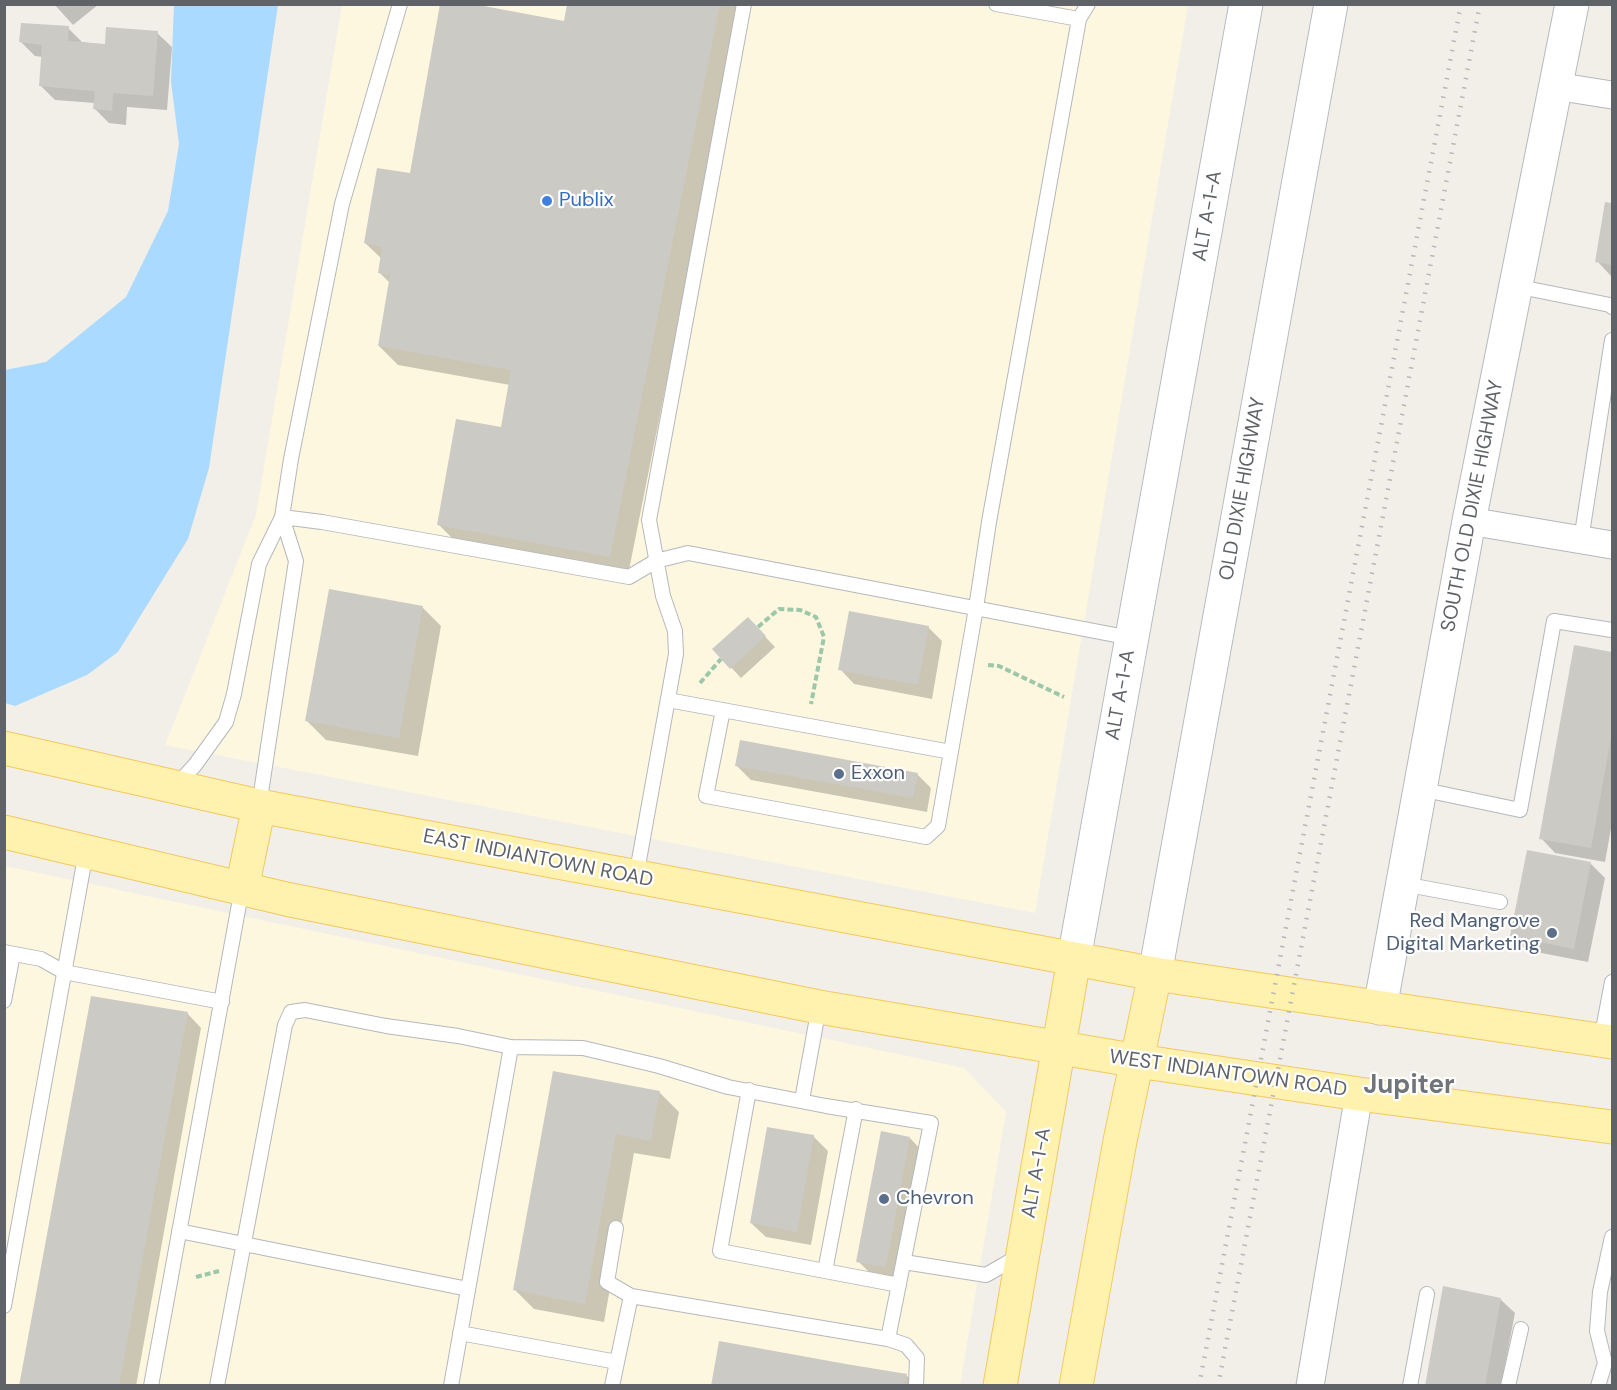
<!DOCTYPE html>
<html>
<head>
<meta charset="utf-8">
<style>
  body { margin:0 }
  #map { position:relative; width:1617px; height:1390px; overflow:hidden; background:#f1efe8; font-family:"DM Sans",sans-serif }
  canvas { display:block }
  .frame { position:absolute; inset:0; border:6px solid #5f6368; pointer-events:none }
</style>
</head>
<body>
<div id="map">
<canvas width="1617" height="1390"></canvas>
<div class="frame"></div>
</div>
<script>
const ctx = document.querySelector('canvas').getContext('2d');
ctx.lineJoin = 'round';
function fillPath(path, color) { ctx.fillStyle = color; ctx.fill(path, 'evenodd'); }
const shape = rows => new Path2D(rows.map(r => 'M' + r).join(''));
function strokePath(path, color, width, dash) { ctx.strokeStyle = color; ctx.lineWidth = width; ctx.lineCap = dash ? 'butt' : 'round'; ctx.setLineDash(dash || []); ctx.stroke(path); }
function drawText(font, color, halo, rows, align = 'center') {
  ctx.font = font + ' "DM Sans",sans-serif'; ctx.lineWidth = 4.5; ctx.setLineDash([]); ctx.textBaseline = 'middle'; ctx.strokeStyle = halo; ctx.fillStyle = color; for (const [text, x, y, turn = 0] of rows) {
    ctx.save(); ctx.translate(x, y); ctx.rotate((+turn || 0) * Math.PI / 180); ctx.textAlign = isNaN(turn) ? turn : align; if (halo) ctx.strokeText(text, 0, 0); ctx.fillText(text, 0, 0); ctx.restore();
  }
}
const commercial = shape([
  [342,5,1188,5,1035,913,165,745,256,515],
  [5,866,964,1068,1006,1112,960,1385,5,1386]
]);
const water = shape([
  [174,5,278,5,209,468,188,539,118,652,87,675,15,706,5,703,5,370,46,362,126,297,168,211,179,144,171,82]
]);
const shadow = shape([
  [54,4,99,4,73,25],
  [568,4,742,4,628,575,458,544,439,525,502,429,510,385,398,365,379,346,390,283,379,272,382,259,365,243,411,175,565,23],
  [68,28,82,42,107,45,157,33,172,47,167,110,127,107,126,125,109,123,95,109,95,103,55,100,41,86,43,57,35,56,21,42],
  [1607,204,1612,205,1612,277,1597,261],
  [422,607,441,626,418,756,326,740,307,721],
  [748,619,775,647,741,678,714,649],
  [928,627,942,641,932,699,854,684,840,669],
  [1576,647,1612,654,1612,823,1605,862,1555,853,1541,838],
  [736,765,917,774,931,788,927,812,751,780],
  [1591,864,1605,878,1588,962,1526,950,1511,935],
  [187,1013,201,1028,136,1386,21,1386],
  [554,1073,660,1093,679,1112,670,1159,634,1153,604,1322,534,1309,515,1290],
  [813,1136,828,1151,811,1245,766,1237,751,1223],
  [910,1138,924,1153,900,1281,872,1275,858,1261],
  [1500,1299,1515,1313,1501,1386,1426,1386],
  [906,1375,917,1386,713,1386]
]);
const building = shape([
  [440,4,473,4,564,21,567,4,720,4,610,557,437,525,456,419,501,427,511,370,378,346,390,275,378,273,382,247,364,243,377,168,410,173],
  [21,23,69,26,68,41,105,44,106,27,158,31,153,96,113,93,112,111,93,109,95,91,39,86,42,45,19,42],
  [1605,202,1612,203,1612,265,1595,262],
  [329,589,423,606,399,738,305,721],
  [849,611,929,626,918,685,838,670],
  [748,617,766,636,730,669,712,649],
  [1574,645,1612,652,1612,733,1591,848,1539,839],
  [740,740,918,773,913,798,735,766],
  [1527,850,1591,862,1574,949,1510,936],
  [91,996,188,1012,119,1386,19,1386],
  [553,1071,660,1091,651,1141,616,1134,585,1304,513,1290],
  [767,1127,814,1135,797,1232,750,1223],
  [881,1131,910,1137,886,1267,856,1262],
  [1443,1286,1501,1298,1485,1386,1425,1386],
  [719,1341,846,1364,907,1374,904,1386,711,1386]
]);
const path = shape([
  [758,627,779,609,800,610,816,617,824,637,811,704],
  [988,665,999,666,1064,697],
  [700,683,721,659],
  [196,1277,219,1271]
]);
const lane = shape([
  [1079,19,1088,4],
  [1515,286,1610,305,1612,307],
  [282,517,322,522,629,577,656,561,688,553,1131,638],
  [1581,540,1612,340],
  [668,700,951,752],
  [723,710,706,796,926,837,938,826,976,608,989,522,1079,19,996,4],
  [175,787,195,765,226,722,234,694,259,564,282,517,291,459,342,204,400,4],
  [1420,789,1520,810,1554,621,1612,630],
  [259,806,296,561,282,517],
  [636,877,676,654,675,631,663,596,649,520,744,4],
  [1403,884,1500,902],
  [4,952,41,959,64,972,222,1002],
  [4,1001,13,954],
  [1601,1040,1612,982],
  [749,1090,720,1251,825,1271,856,1109],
  [802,1100,819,1007],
  [616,1228,607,1282,631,1296,888,1339],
  [179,1231,468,1289],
  [904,1262,986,1275,1019,1256],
  [825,1271,899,1285],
  [4,1306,86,852],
  [460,1333,617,1362],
  [151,1386,242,888],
  [217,1386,285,1025,291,1012,305,1010,386,1026,458,1036,511,1047,583,1048,659,1066,728,1087,826,1106,931,1123,888,1339,906,1345,917,1358,916,1386],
  [451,1386,511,1047],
  [612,1386,631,1296],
  [1410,1386,1427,1294],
  [1508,1386,1521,1329],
  [1598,1386,1605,1363,1597,1331,1600,1292,1612,1237]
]);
const street = shape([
  [1555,86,1612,95],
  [1469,521,1612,545],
  [1310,1386,1359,1094]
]);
const secondary = shape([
  [1074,959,1246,4],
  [1155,974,1331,4],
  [1380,1008,1469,521,1572,4]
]);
const primary = shape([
  [4,748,259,806,1155,974,1612,1042],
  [4,832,286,899,819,1007,1138,1061,1359,1094,1612,1127],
  [242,888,259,806],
  [1000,1386,1074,959],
  [1076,1386,1120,1141,1155,974]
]);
const rail = shape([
  [1199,1386,1461,4],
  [1218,1386,1480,4]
]);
const markers = [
  [547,201,6,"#3f7fe0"],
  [839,774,6,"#5c6f8a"],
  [1552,933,6,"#5c6f8a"],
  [884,1199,6,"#5c6f8a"]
];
const shopNames = [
  ["Publix",559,201]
];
const streetNames = [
  ["ALT A-1-A",1208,216,-80],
  ["OLD DIXIE HIGHWAY",1243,489,-80],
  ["SOUTH OLD DIXIE HIGHWAY",1473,506,-79],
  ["ALT A-1-A",1121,695,-80],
  ["EAST INDIANTOWN ROAD",538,859,11],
  ["WEST INDIANTOWN ROAD",1228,1074,8],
  ["ALT A-1-A",1037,1173,-80]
];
const serviceNames = [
  ["Exxon",851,774],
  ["Red Mangrove",1540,922,"right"],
  ["Digital Marketing",1540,945,"right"],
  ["Chevron",896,1199]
];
const districtNames = [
  ["Jupiter",1409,1086]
];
fillPath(commercial, '#fef7e0');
fillPath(water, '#aadaff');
fillPath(shadow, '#0003');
fillPath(building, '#cccac5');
strokePath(lane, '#b5b8bc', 16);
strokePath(street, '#b5b8bc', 29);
strokePath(secondary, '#b6babf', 35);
strokePath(primary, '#f2c960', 35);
strokePath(path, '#9cc7a9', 4, [6, 3]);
strokePath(lane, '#fff', 14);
strokePath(street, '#fff', 27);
strokePath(secondary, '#fff', 33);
strokePath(primary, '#fff2af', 33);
strokePath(rail, '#b6b7b8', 4.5, [1.5, 8]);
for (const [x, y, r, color] of markers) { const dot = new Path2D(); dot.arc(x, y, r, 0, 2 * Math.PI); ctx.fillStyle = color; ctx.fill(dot); strokePath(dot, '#fff', 2); }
drawText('20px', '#366cbe', '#fff', shopNames, 'left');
drawText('20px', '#5f6368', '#fff', streetNames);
drawText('20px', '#4e5e75', '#fff', serviceNames, 'left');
drawText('bold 26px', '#70757a', '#fff', districtNames);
</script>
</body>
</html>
